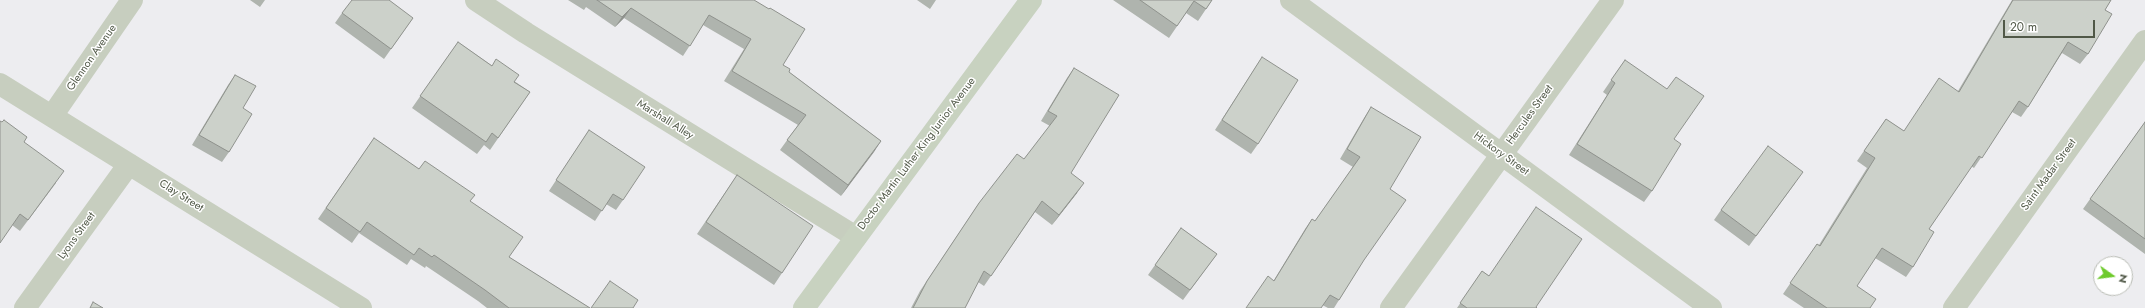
<!DOCTYPE html>
<html>
<head>
<meta charset="utf-8">
<style>
  body { margin:0 }
  #map { position:relative; width:2145px; height:308px; overflow:hidden; background:#ededf0; font-family:Jost,sans-serif }
  canvas { display:block }
  .north { position:absolute; left:2093px; top:256px; width:40px; height:40px; box-sizing:border-box; background:#fff; border:1px solid #b9bcb5; border-radius:50%; rotate:104deg; font-size:11px; font-weight:700; line-height:16px; text-align:center; color:#505847 }
  .north::after { content:''; display:block; margin:auto; width:14px; height:18px; background:#6eca2c; clip-path:polygon(50% 0,100% 100%,50% 72%,0 100%) }
  .scale { position:absolute; left:2003px; top:20px; width:92px; height:18px; box-sizing:border-box; border:2px solid #505847; border-top:0; padding-left:5px; font-size:12px; line-height:14px; white-space:nowrap; color:#505847; -webkit-text-stroke:3px #fff; paint-order:stroke }
</style>
</head>
<body>
<div id="map">
<canvas width="2145" height="308"></canvas>
<div class="north">N</div>
<div class="scale">20 m</div>
</div>
<script>
const ctx = document.querySelector('canvas').getContext('2d');
ctx.lineJoin = 'round';
const shape = rows => new Path2D(rows.map(r => 'M' + r).join(''));
function strokePath(path, color, width, dash) { ctx.strokeStyle = color; ctx.lineWidth = width; ctx.lineCap = dash ? 'butt' : 'round'; ctx.setLineDash(dash || []); ctx.stroke(path); }
function fillPath(path, color) { ctx.fillStyle = color; ctx.fill(path, 'evenodd'); }
function drawText(font, color, halo, rows, align = 'center') {
  ctx.font = font + ' Jost,sans-serif'; ctx.lineWidth = 3; ctx.setLineDash([]); ctx.textBaseline = 'middle'; ctx.strokeStyle = halo; ctx.fillStyle = color; for (const [text, x, y, turn = 0] of rows) {
    ctx.save(); ctx.translate(x, y); ctx.rotate((+turn || 0) * Math.PI / 180); ctx.textAlign = isNaN(turn) ? turn : align; if (halo) ctx.strokeText(text, 0, 0); ctx.fillText(text, 0, 0); ctx.restore();
  }
}
const minor = shape([
  [476,0,526,33,856,237],
  [1291,0,1711,308],
  [0,84,361,308],
  [52,116,132,0],
  [25,308,129,164],
  [1391,308,1613,0],
  [1954,308,2145,41]
]);
const secondary = shape([
  [804,308,1031,0]
]);
const wall = shape([
  [250,0,265,0,260,7],
  [568,0,754,0,783,65,789,72,881,141,841,196,780,150,798,125,724,81,744,49,703,25,683,56,624,18,615,27,586,7,584,10],
  [917,0,936,0,930,9],
  [1113,0,1212,0,1198,21,1186,13,1169,38],
  [2012,0,2111,0,2105,10,2088,54,2080,64,2062,53,2028,107,2021,117,2012,112,1974,168,1971,166,1929,229,1913,267,1906,277,1875,258,1857,286,1870,308,1804,308,1783,294,1817,244,1819,245,1867,168,1857,161,1886,119,1904,131,1958,91],
  [342,13,413,18,384,59,335,23],
  [458,42,530,92,490,150,484,145,477,154,412,108],
  [1262,57,1258,144,1251,154,1215,130],
  [1625,60,1674,139,1652,191,1644,202,1569,155,1607,95,1603,92],
  [1074,68,1071,173,1077,193,1052,225,1035,212,984,286,978,282,965,308,911,308,920,291,979,203,1024,159,1050,126,1041,121,1067,78],
  [235,75,243,108,229,152,222,162,192,145,228,85],
  [1371,107,1390,189,1363,261,1339,300,1334,308,1328,308,1274,280,1305,229,1312,219,1315,221,1353,167,1340,159,1364,118],
  [2,122,27,137,24,142,56,183,20,231,12,225],
  [2145,122,2145,254,2083,209],
  [589,130,623,200,616,210,606,204,595,221,549,191],
  [374,138,419,169,470,201,509,257,590,308,487,308,478,301,426,266,425,268,411,259,407,265,359,233,352,243,318,219],
  [737,175,782,273,774,285,697,234],
  [1796,182,1749,246,1714,220,1721,210],
  [1181,228,1217,254,1183,300,1148,275],
  [1482,271,1536,307,1537,308,1457,308]
]);
const shadedWall = shape([
  [631,8,624,18,615,27,622,17],
  [881,141,874,152,841,196,848,185],
  [1084,183,1077,193,1052,225,1059,215]
]);
const building = shape([
  [352,0,389,0,413,18,391,49,342,13,352,0],
  [597,0,754,0,769,9,770,8,805,29,783,65,790,69,789,72,881,141,848,185,787,140,806,115,732,71,751,39,709,15,690,46,631,8,622,17,597,0],
  [1140,0,1212,0,1206,9,1194,1,1177,26,1140,0],
  [2013,0,2111,0,2105,10,2112,14,2088,54,2068,42,2028,107,2019,101,1982,158,1979,156,1929,229,1934,232,1913,267,1882,248,1857,286,1876,299,1870,308,1827,308,1790,283,1817,244,1820,246,1875,158,1864,151,1886,119,1904,131,1939,78,1959,92,2013,0],
  [458,42,492,66,496,59,519,75,514,82,530,92,498,138,492,133,486,142,420,96,458,42],
  [1262,57,1298,80,1258,144,1222,120,1262,57],
  [1625,60,1667,89,1676,77,1704,96,1674,139,1681,144,1652,191,1577,144,1615,83,1611,80,1625,60],
  [1074,68,1119,95,1071,173,1084,183,1059,215,1042,201,991,276,984,271,965,308,913,308,927,281,979,203,1017,154,1024,159,1057,116,1048,111,1074,68],
  [235,75,256,86,243,108,252,114,229,152,199,135,235,75],
  [1371,107,1421,137,1390,189,1406,200,1364,260,1339,300,1330,295,1321,308,1246,308,1268,276,1274,281,1312,219,1315,221,1360,157,1347,149,1371,107],
  [4,120,27,137,24,142,64,171,28,220,20,214,0,243,0,121,2,122,4,120],
  [2145,122,2145,239,2090,199,2145,122],
  [589,130,645,167,623,200,613,194,602,211,556,180,589,130],
  [374,138,419,169,425,161,475,195,470,201,523,237,509,257,590,308,509,308,485,290,434,255,432,257,419,248,414,255,367,222,360,232,326,208,374,138],
  [1768,146,1803,172,1756,236,1721,210,1768,146],
  [737,175,813,226,782,273,706,222,737,175],
  [1536,207,1582,239,1536,307,1537,308,1467,308,1460,303,1482,271,1489,276,1536,207],
  [1181,228,1217,254,1190,290,1155,265,1181,228],
  [610,281,638,300,633,308,591,308,610,281],
  [93,302,103,308,90,308,93,302]
]);
const streetNames = [
  ["Glennon Avenue",92,58,-55],
  ["Hercules Street",1530,115,-54],
  ["Marshall Alley",665,120,32],
  ["Doctor Martin Luther King Junior Avenue",917,154,-53],
  ["Hickory Street",1501,154,36],
  ["Saint Madar Street",2049,175,-54],
  ["Clay Street",181,196,32],
  ["Lyons Street",77,236,-54]
];
strokePath(minor, '#c7cebf', 22);
strokePath(secondary, '#c8d2c0', 22);
fillPath(wall, '#afb4ae');
fillPath(shadedWall, '#8f928d');
fillPath(building, '#ccd1ca');
strokePath(building, '#8f928d', 1);
drawText('11px', '#505847', '#fff', streetNames);
</script>
</body>
</html>
